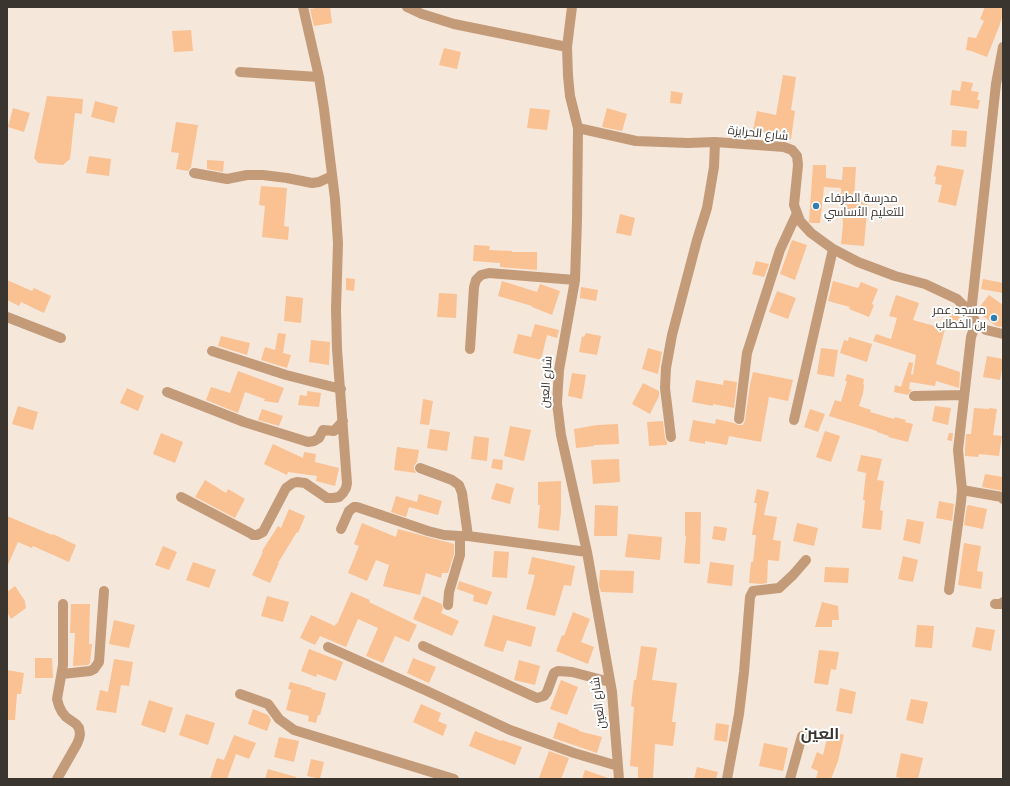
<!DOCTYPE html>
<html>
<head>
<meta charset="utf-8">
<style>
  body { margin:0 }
  #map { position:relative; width:1010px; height:786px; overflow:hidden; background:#f6e7db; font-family:Roboto,sans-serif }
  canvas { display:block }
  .frame { position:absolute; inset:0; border:8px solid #3b3530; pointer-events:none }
</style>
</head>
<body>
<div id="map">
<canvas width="1010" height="786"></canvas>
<div class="frame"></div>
</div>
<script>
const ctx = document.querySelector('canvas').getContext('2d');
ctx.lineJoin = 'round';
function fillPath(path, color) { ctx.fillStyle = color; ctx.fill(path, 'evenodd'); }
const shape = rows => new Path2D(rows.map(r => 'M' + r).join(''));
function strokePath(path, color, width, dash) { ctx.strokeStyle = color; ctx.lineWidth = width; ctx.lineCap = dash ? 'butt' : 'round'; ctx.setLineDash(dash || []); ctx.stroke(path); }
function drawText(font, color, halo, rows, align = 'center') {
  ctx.font = font + ' Roboto,Cairo,sans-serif'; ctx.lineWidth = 4; ctx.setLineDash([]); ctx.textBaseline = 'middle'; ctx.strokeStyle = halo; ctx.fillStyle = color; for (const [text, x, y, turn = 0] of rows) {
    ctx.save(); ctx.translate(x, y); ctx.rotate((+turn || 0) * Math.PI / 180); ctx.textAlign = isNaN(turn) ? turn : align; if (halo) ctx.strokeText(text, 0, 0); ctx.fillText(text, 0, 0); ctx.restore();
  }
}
const building = shape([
  [322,7,330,7,332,23,314,26,310,9],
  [985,7,1003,7,1003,14,1000,24,987,57,971,51,966,50,968,37,976,38,984,21,980,19],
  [191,30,193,51,174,52,172,31],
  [444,48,461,52,457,69,439,65],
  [783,75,796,77,791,110,795,111,791,139,776,137,776,134,753,130,757,111,776,115],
  [962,81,973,83,971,91,979,92,977,100,980,100,978,109,950,105,952,90,960,91],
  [671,91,683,93,681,104,670,103],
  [47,96,83,99,82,114,75,113,70,159,63,165,38,163,34,158],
  [95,101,118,107,114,123,91,117],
  [13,108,30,113,24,132,8,127],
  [530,108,550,110,547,130,527,128],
  [607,108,627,114,622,131,602,127],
  [176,122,198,125,191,167,188,171,176,169,179,153,171,152],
  [952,130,967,131,966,147,951,146],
  [89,156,111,159,109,176,86,173],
  [207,160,224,161,223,172,207,169],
  [813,165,826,165,826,178,842,180,843,167,856,167,854,199,868,201,864,246,841,244,843,224,841,188,824,187,820,223,811,223,809,222],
  [937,165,964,170,956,206,938,202,942,185,935,184,936,177,934,176],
  [261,186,287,188,284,226,289,227,288,240,262,237,265,206,259,205],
  [620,214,635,218,631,236,616,233],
  [792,240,807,245,795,280,780,274],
  [474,245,490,246,489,250,512,251,512,252,537,252,537,270,500,267,500,263,473,261],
  [756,261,769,264,764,277,752,274],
  [346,278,355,279,354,291,346,290],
  [983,279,1003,283,1003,293,981,289],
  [7,280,32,291,34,288,51,296,44,313,21,302,19,306,7,300],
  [502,281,537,292,540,284,560,291,552,315,532,307,532,306,498,296],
  [833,281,858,288,861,282,878,289,872,304,874,305,869,317,849,309,850,307,828,301],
  [581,287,598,290,596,301,580,298],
  [777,291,796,298,788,319,769,312],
  [439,293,457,294,456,318,437,317],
  [896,295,919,303,913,320,945,329,936,364,960,372,959,388,936,381,935,386,910,382,909,389,912,390,909,393,908,395,894,392,895,385,901,387,909,362,913,363,911,374,913,375,916,355,873,341,876,334,891,339,897,318,889,316],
  [989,295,1003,305,1003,325,1001,327,996,326,978,312,978,309],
  [286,296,303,298,301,323,284,321],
  [956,312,962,321,955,326,949,316],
  [535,324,559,330,557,338,547,335,541,360,513,353,518,334,531,337],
  [278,333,286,334,283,353,291,355,287,368,261,360,265,347,275,350],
  [586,333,601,336,597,355,579,352,582,336,584,337],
  [221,336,250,343,247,355,218,346],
  [849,337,872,344,867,362,840,353,844,340,848,341],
  [311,340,330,342,329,365,309,362],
  [648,348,662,352,658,374,642,369],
  [821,348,838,350,834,377,817,374],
  [987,356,1003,359,1003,365,1000,380,983,377],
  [238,371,284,388,278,403,264,401,265,399,245,392,238,413,206,400,211,387,230,393],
  [753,372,793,380,788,401,769,397,761,442,729,436,727,445,705,441,705,444,689,441,693,420,715,424,716,419,734,423,738,425,743,425,745,420,750,385],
  [572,373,586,375,582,399,568,396],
  [847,374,864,379,863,384,864,385,863,393,859,406,871,410,870,412,894,419,895,417,906,420,905,422,913,424,908,442,888,437,889,436,877,432,877,431,829,416,835,400,841,402,847,381,845,381],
  [696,380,723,385,724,380,737,382,734,408,713,404,713,406,692,402],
  [643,383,659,391,659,396,650,414,632,404],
  [127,388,144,396,138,411,120,403],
  [307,391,321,393,319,407,298,405,300,395,307,396],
  [423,399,433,401,429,425,420,424],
  [18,406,38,412,33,430,12,424],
  [935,406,951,408,948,425,932,421],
  [974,408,989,409,989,408,997,409,993,435,1002,436,999,456,979,454,978,457,965,456,965,450,966,434,971,434],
  [262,409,283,416,279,426,258,420],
  [810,409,825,414,818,432,804,427],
  [663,421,665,438,667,442,667,445,649,446,647,422],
  [618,424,619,444,594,445,594,446,576,448,574,429,597,425],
  [510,426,531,430,524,461,504,456],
  [430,429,450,432,447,451,427,448],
  [825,431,840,436,831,462,816,457],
  [161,433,183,442,175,463,153,454],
  [949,433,953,433,952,441,947,440],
  [474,436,489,438,487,461,471,459],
  [273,444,303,458,304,452,316,454,315,462,339,468,335,486,316,481,317,476,288,472,287,475,264,464],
  [397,447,419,450,417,462,414,466,414,469,416,473,394,470],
  [861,455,882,459,877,480,884,481,880,510,883,511,881,530,862,528,865,500,863,500,866,473,857,471],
  [493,459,503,460,502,470,491,468],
  [619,459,620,482,593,484,591,460],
  [985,474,1003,477,1003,491,982,487],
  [205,480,226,493,228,489,245,499,235,518,195,497],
  [561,481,561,512,559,531,538,528,540,505,538,505,538,482],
  [496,483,514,488,510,504,491,499],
  [757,489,769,492,764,515,777,517,773,540,781,541,779,561,768,560,767,583,761,584,749,583,751,562,753,562,756,535,752,535,757,503,754,503],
  [419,494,442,501,438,515,409,507,406,517,391,512,396,496,417,502],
  [939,501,954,504,952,521,936,518],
  [595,505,618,506,617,536,594,536],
  [968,505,987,509,983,529,964,525,967,506,968,506],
  [289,509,305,516,298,533,297,532,278,563,279,563,270,583,252,575,263,552,262,551,278,526,281,528],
  [685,512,701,512,700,564,684,563,686,536,685,536],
  [7,516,52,535,53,534,76,545,69,562,33,546,32,548,18,542,7,567],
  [907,519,924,522,920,544,903,540],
  [362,523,396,537,398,529,454,544,454,554,448,573,442,573,441,578,426,573,420,595,383,586,389,565,376,560,367,581,348,573,359,546,354,544],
  [797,523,818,528,814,546,793,541],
  [714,526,727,528,725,541,712,539],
  [628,534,662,537,660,560,625,557],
  [964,543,981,546,977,571,983,572,981,589,958,585],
  [163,546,177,552,169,570,155,565],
  [494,551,509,552,507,578,492,577],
  [903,556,918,560,913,582,898,579],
  [532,557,575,566,571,586,564,585,555,616,526,609,535,575,528,574],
  [193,562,216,570,209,588,186,580],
  [710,562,734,565,732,586,707,583],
  [825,567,849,568,848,583,824,582],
  [600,570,634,571,633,593,601,592,599,585],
  [459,581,492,592,487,605,473,601,474,595,457,589],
  [15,586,25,601,26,608,11,619,7,612,7,592],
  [351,592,370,600,369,602,417,625,409,642,395,636,383,663,366,656,378,628,358,619,346,647,320,636,315,645,300,638,311,615,335,626,336,623,337,624],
  [267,596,289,602,283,622,261,616],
  [423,596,442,604,443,609,441,613,459,621,452,636,413,619],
  [822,602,838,606,839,620,832,620,832,627,815,627],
  [71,604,90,604,89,644,92,644,90,663,88,665,73,666,75,633,70,633],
  [573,612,590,619,581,642,594,647,588,664,556,651,562,635,564,636],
  [493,615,536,627,531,647,507,640,503,652,484,646],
  [114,620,135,625,129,648,109,644],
  [917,625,934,626,932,648,915,647],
  [976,627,995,630,991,651,972,647],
  [641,646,657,648,652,680,677,683,672,722,676,722,673,746,655,744,653,779,638,779,638,767,630,766,634,707,631,706,634,680,636,680],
  [309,649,343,662,336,681,317,674,316,677,301,671],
  [819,650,839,652,836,670,831,669,828,685,814,683],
  [35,658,52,658,53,678,35,678],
  [413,658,436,667,429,683,407,673],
  [114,659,133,662,129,686,121,685,116,713,96,710,100,690,108,692],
  [519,660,540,666,535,685,514,680],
  [7,670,24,673,21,694,17,694,15,720,7,720],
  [561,680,578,687,567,715,550,709],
  [290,682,312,688,311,689,326,693,320,715,318,715,316,723,308,721,309,716,286,710,291,690,288,689],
  [840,688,856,692,852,714,836,711],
  [911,699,928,702,923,724,906,720],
  [149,700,173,708,165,733,141,725],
  [421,704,441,713,438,721,447,725,443,736,413,722],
  [253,709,268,715,271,720,267,731,248,724],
  [186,714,215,723,208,745,179,735],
  [558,722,579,730,579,731,602,737,597,753,553,738],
  [716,723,729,725,727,742,714,740],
  [475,731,501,741,502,740,522,747,515,765,469,746],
  [829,731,844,735,838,761,831,779,816,779,818,771,811,768,817,752,823,755],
  [234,735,256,743,249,759,236,754,227,779,210,779,217,758,224,760],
  [279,737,299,741,294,762,274,757],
  [764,743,788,748,783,771,759,766],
  [549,751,569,758,561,779,543,779,539,778],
  [901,753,923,758,918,779,906,779,896,777],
  [311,759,324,762,320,779,307,776],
  [697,767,718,772,716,779,694,779],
  [268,769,296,777,296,779,265,779],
  [585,770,608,778,608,779,582,779]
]);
const minor = shape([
  [407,7,422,14,454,24,567,47],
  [572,7,567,47,568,76,570,96,578,128,577,220,575,280,559,370,557,403,561,435,587,552,612,692,619,779],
  [240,72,319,77],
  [578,128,636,141,688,143,715,142,743,144,784,147,792,150,797,156,798,165,794,205,800,221,811,233,833,249,858,262,895,276,925,284,957,299,971,313,976,323,986,330,1003,334],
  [194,173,227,179,247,175,263,175,287,178,312,183,319,182,332,176],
  [971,313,996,84,1003,47],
  [7,317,61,338],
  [470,349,474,287,476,280,481,275,489,273,575,280],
  [212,351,286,375,341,389],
  [167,392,244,422,308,442,314,441,319,438,323,430,334,431,343,421],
  [914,396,964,395],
  [739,419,747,353,780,250,797,213],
  [794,420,833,249],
  [671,437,665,388,666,368,672,335,697,240,707,208,714,167,715,142],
  [420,468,452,480,459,485,462,493,468,536],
  [962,490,1002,497,1003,499],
  [181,497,250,533,253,535,257,535,263,532,286,488,293,483,297,482,305,483,327,498,333,498,339,497,343,493,346,488,347,483,337,349,336,309,338,243,335,199,324,109,319,77,303,7],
  [341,529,349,511,354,507,357,507,428,531,444,535,460,536,468,536,587,552],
  [949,590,961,502,962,490,958,450,971,337,976,323],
  [995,604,1002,604,1003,602],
  [448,605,449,592,460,555,460,536],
  [423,646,537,698,544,696,547,692,554,673,558,671,572,672,610,682],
  [328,647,427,691,510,730,574,753,618,766],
  [62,674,90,671,94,669,99,662,104,591],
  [240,694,268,704,279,719,294,730,454,779],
  [57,779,77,744,79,739,80,734,79,728,76,724,66,717,62,712,59,706,57,699,63,665,63,604],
  [727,779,739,714,744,672,750,597,753,591,779,588,793,575,806,560],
  [790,779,802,736]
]);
const markers = [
  [816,206,4,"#317fb1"],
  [994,318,4,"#317fb1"]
];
const streetNames = [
  ["شارع الحرايزة",758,134,6],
  ["شارع العين",547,382,-86],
  ["شارع العين",599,703,-97]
];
const poiNames = [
  ["مدرسة الطرفاء",824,199],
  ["للتعليم الأساسي",824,213],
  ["مسجد عمر",986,311,"right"],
  ["بن الخطاب",986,325,"right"]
];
const districtNames = [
  ["العين",820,735]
];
fillPath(building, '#fac192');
strokePath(minor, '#c49b79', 10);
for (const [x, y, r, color] of markers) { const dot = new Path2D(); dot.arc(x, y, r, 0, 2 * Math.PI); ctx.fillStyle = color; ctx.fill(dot); strokePath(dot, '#fff', 1.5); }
drawText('12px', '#3b3530', '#fff', streetNames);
drawText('12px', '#3b3530', '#fff', poiNames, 'left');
drawText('bold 16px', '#3b3530', '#fff', districtNames);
</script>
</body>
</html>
